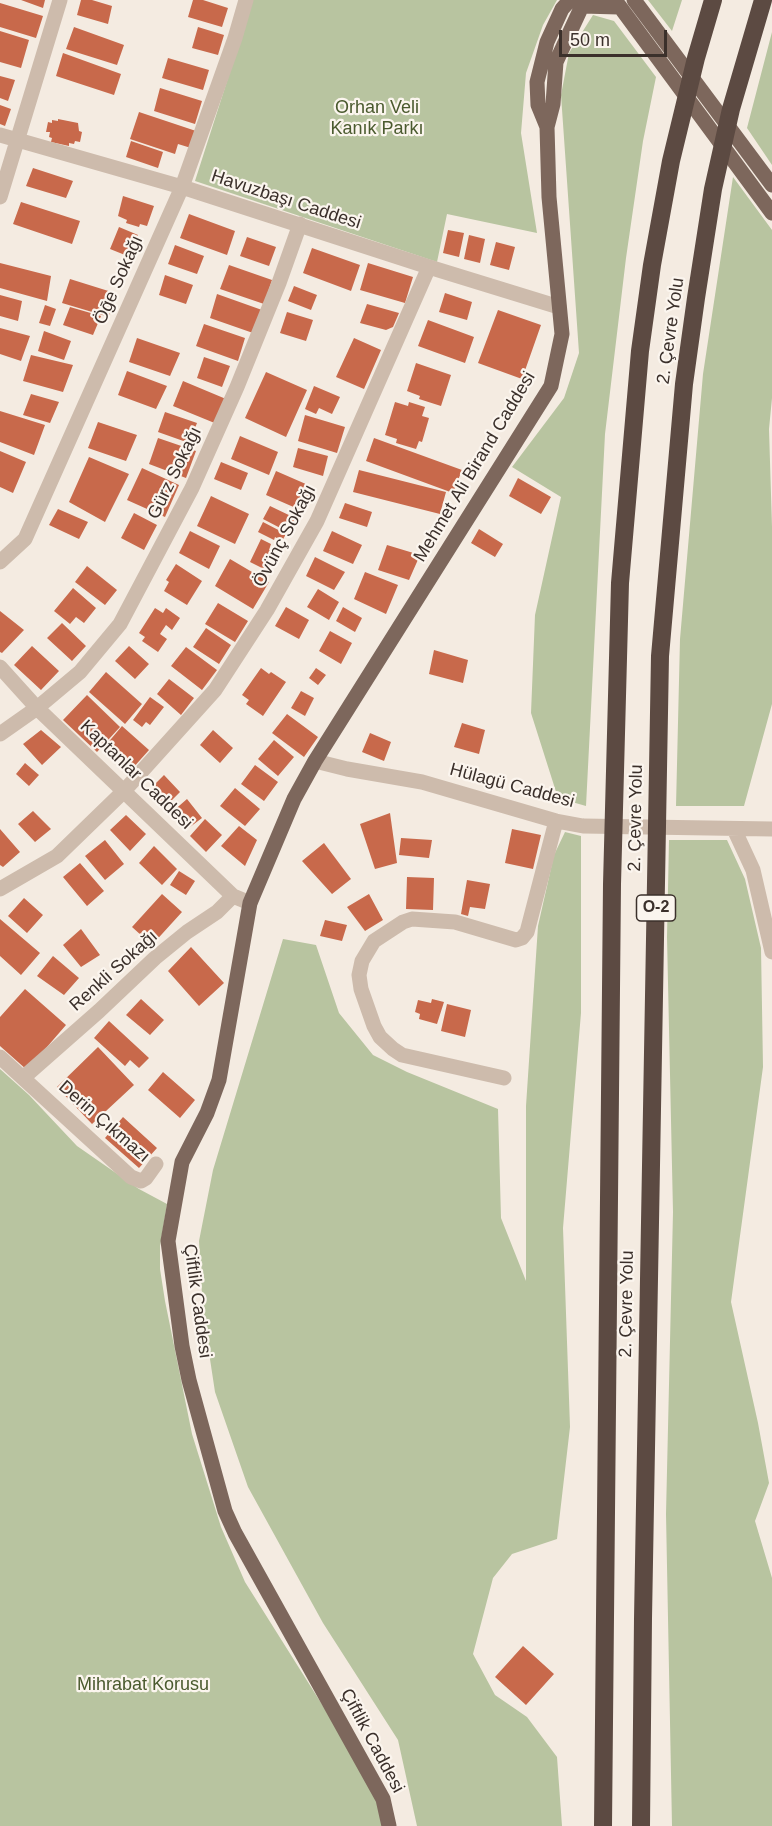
<!DOCTYPE html>
<html>
<head>
<meta charset="utf-8">
<style>
  body { margin:0 }
  #map { position:relative; width:772px; height:1826px; overflow:hidden; background:#f4ebe1; font-family:Helvetica,sans-serif }
  canvas { display:block }
  .scale { position:absolute; left:559px; top:30px; width:108px; height:27px; box-sizing:border-box; border:3px solid #3b302b; border-top:0; padding-left:8px; font-size:18px; line-height:21px; white-space:nowrap; color:#3b302b; -webkit-text-stroke:4px #fbf5ee; paint-order:stroke }
</style>
</head>
<body>
<div id="map">
<canvas width="772" height="1826"></canvas>
<div class="scale">50 m</div>
</div>
<script>
const ctx = document.querySelector('canvas').getContext('2d');
ctx.lineJoin = 'round';
function fillPath(path, color) { ctx.fillStyle = color; ctx.fill(path, 'evenodd'); }
const shape = rows => new Path2D(rows.map(r => 'M' + r).join(''));
function strokePath(path, color, width, dash) { ctx.strokeStyle = color; ctx.lineWidth = width; ctx.lineCap = dash ? 'butt' : 'round'; ctx.setLineDash(dash || []); ctx.stroke(path); }
function drawText(font, color, halo, rows, align = 'center') {
  ctx.font = font + ' Helvetica,sans-serif'; ctx.lineWidth = 4.5; ctx.setLineDash([]); ctx.textBaseline = 'middle'; ctx.strokeStyle = halo; ctx.fillStyle = color; for (const [text, x, y, turn = 0] of rows) {
    ctx.save(); ctx.translate(x, y); ctx.rotate((+turn || 0) * Math.PI / 180); ctx.textAlign = isNaN(turn) ? turn : align; if (halo) ctx.strokeText(text, 0, 0); ctx.fillText(text, 0, 0); ctx.restore();
  }
}
const green = shape([
  [253,0,557,0,543,25,526,73,521,133,537,233,447,214,437,262,195,181],
  [648,0,682,0,672,31],
  [593,15,614,21,656,77,643,141,626,258,605,434,586,806,558,798,531,713,535,615,561,497,512,467,564,398,579,353,561,95,569,53],
  [772,32,772,165,747,128],
  [733,177,772,230,772,398,769,429,772,527,772,704,744,806,676,806,680,639,703,374],
  [565,832,581,836,581,1013,563,1228,570,1427,557,1539,512,1554,493,1578,473,1654,495,1695,527,1717,557,1757,562,1826,417,1826,398,1740,323,1623,248,1487,215,1392,203,1313,199,1241,213,1170,283,939,316,945,339,1013,373,1055,407,1072,498,1109,501,1218,526,1281,526,1106,538,926,554,855],
  [669,840,727,840,745,879,761,948,763,1067,731,1302,758,1423,769,1483,755,1521,772,1578,772,1826,672,1826,666,1514,673,1212,667,937],
  [0,1069,29,1095,77,1146,139,1189,167,1204,160,1246,160,1269,165,1301,192,1434,221,1527,245,1582,350,1749,375,1798,385,1826,0,1826]
]);
const building = shape([
  [21,0,45,0,43,8],
  [81,0,92,0,112,6,108,24,77,15],
  [193,0,203,0,228,8,222,27,188,17],
  [0,3,43,16,36,38,0,27],
  [74,27,124,45,117,65,66,49],
  [198,27,224,35,218,55,192,48],
  [0,31,29,40,21,68,0,62],
  [63,53,121,74,114,95,56,76],
  [168,58,209,70,203,90,162,78],
  [0,76,15,80,8,101,0,98],
  [160,88,202,101,195,124,154,111],
  [0,105,11,109,5,126,0,124],
  [139,112,196,131,191,148,178,144,175,154,130,139],
  [58,119,78,123,79,131,82,132,80,142,75,141,74,144,69,143,69,146,51,142,52,138,49,137,50,132,46,132,48,122,52,123,52,120,58,121],
  [131,141,163,152,158,168,126,157],
  [33,168,73,181,66,198,26,186],
  [123,196,154,206,147,226,140,224,139,227,126,223,127,220,118,216],
  [21,202,80,221,72,244,13,224],
  [189,214,235,231,227,255,180,238],
  [119,227,138,235,130,257,110,249],
  [448,230,464,233,459,257,443,253],
  [469,235,485,239,480,263,464,259],
  [247,237,276,247,269,266,240,256],
  [496,242,515,247,509,270,490,265],
  [175,245,204,256,197,274,168,264],
  [312,248,360,265,351,291,303,273],
  [0,263,51,276,47,301,0,288],
  [368,263,413,277,405,303,360,290],
  [229,265,272,280,264,304,220,289],
  [165,275,193,285,186,304,159,295],
  [70,279,118,294,109,317,62,303],
  [294,286,317,295,311,310,288,301],
  [445,293,472,302,467,320,439,312],
  [217,294,262,310,253,333,210,318],
  [0,295,22,301,18,321,0,316],
  [367,304,399,313,393,327,386,330,360,323],
  [45,305,56,309,50,326,39,323],
  [70,307,101,316,93,335,63,325],
  [498,310,541,325,522,379,478,363],
  [287,312,313,320,306,341,280,333],
  [428,320,474,337,465,363,418,346],
  [204,324,245,338,238,361,196,346],
  [0,328,30,336,21,361,0,354],
  [44,331,71,341,64,360,38,351],
  [137,338,180,353,170,376,129,362],
  [354,338,381,350,364,389,336,377],
  [31,355,73,365,63,392,23,381],
  [204,357,230,366,222,387,197,378],
  [416,363,451,375,441,406,419,399,420,396,407,391],
  [127,371,167,386,156,409,118,395],
  [266,372,307,390,286,437,245,418],
  [183,381,226,399,217,424,173,406],
  [314,386,340,397,332,414,319,408,316,414,305,409],
  [31,394,59,402,50,423,23,415],
  [395,402,408,406,409,402,425,407,422,416,429,418,422,442,419,441,416,449,396,443,397,439,385,435],
  [0,411,45,425,34,455,0,442],
  [165,412,197,423,189,443,158,432],
  [305,415,345,427,337,453,298,441],
  [98,422,137,435,126,461,88,448],
  [240,436,278,452,269,475,231,459],
  [158,438,196,451,186,478,149,464],
  [374,438,462,470,453,493,366,461],
  [298,448,328,456,323,476,293,467],
  [0,451,26,462,13,493,0,487],
  [89,457,129,474,105,522,69,502],
  [221,462,248,473,241,490,214,479],
  [142,468,179,485,165,517,127,500],
  [359,470,446,492,440,514,353,492],
  [276,471,315,488,305,512,266,495],
  [518,478,551,497,541,514,509,496],
  [211,496,249,514,235,544,197,526],
  [345,503,372,512,367,527,339,518],
  [270,506,295,518,288,532,263,519],
  [58,509,88,522,79,539,49,525],
  [134,513,157,525,144,550,121,538],
  [263,522,286,534,282,541,275,537,274,540,258,532],
  [479,529,503,544,495,557,471,543],
  [190,531,220,546,209,569,179,553],
  [332,531,362,545,353,564,323,551],
  [261,539,271,544,269,550,276,553,268,571,250,562],
  [387,545,420,555,409,580,378,570],
  [315,557,345,572,334,590,306,576],
  [230,559,269,582,253,609,215,586],
  [176,564,202,581,187,605,164,591,169,582,166,580],
  [87,566,117,590,105,605,75,582],
  [365,572,398,585,386,614,354,599],
  [73,588,96,608,84,623,76,617,70,624,54,611],
  [318,589,339,602,329,620,307,607],
  [218,603,248,621,235,642,205,624],
  [286,607,309,620,299,639,275,626],
  [343,607,362,618,355,632,336,621],
  [155,608,163,613,166,608,180,618,172,630,166,625,160,634,167,639,158,652,142,641,145,637,139,633],
  [0,611,24,630,2,653,0,652],
  [62,623,86,646,72,661,47,638],
  [206,628,231,645,219,664,193,647],
  [330,631,352,643,341,664,319,651],
  [32,646,59,671,41,690,14,665],
  [129,646,149,664,135,679,115,661],
  [186,647,217,670,202,690,171,666],
  [434,650,468,660,463,683,429,674],
  [261,668,269,674,271,672,286,682,263,716,246,704,249,700,242,695],
  [316,668,326,675,318,685,309,678],
  [106,672,142,704,125,724,89,692],
  [169,679,194,698,181,715,157,694],
  [301,691,314,698,305,716,291,708],
  [87,695,120,727,97,752,63,720],
  [150,697,164,707,150,725,146,722,142,727,133,720],
  [287,714,318,737,304,757,272,733],
  [462,723,485,730,479,754,454,747],
  [122,726,149,750,132,769,106,745],
  [41,730,61,747,42,765,23,744],
  [213,730,233,748,220,763,200,745],
  [370,733,391,742,384,761,362,752],
  [274,740,294,757,278,776,258,759],
  [25,763,39,775,29,786,16,774],
  [255,765,278,782,264,801,241,784],
  [164,775,180,792,167,805,164,801,159,805,151,797,153,796,150,793,156,787,154,785],
  [235,788,260,809,245,826,220,806],
  [187,799,202,818,186,830,172,812],
  [33,811,51,829,35,842,18,824],
  [390,813,397,863,375,869,360,824],
  [126,815,146,834,130,851,110,830],
  [205,819,222,835,206,852,190,836],
  [239,826,257,840,245,866,221,846],
  [0,829,20,852,3,867,0,865],
  [512,829,541,835,533,869,505,863],
  [401,838,432,840,429,858,399,855],
  [105,840,124,864,105,880,85,856],
  [324,843,351,879,332,894,302,861],
  [154,846,177,869,162,885,139,863],
  [80,863,104,891,87,906,63,877],
  [179,871,195,881,186,895,170,885],
  [407,877,434,878,433,910,406,909],
  [467,880,490,884,485,909,470,907,468,916,461,914],
  [162,894,182,912,152,945,132,927],
  [369,894,383,920,365,931,347,907],
  [24,898,43,915,27,933,8,916],
  [0,919,40,953,21,975,0,956],
  [325,920,347,925,342,941,320,936],
  [81,929,100,955,81,967,63,945],
  [191,947,224,983,199,1006,168,971],
  [53,956,79,978,64,995,37,976],
  [25,989,66,1025,27,1070,0,1046,0,1017],
  [141,999,164,1020,150,1035,126,1015],
  [432,999,444,1002,437,1024,419,1019,420,1014,415,1012,418,1000,431,1003],
  [447,1004,471,1010,465,1037,441,1031],
  [109,1021,149,1058,139,1068,130,1060,125,1066,94,1038],
  [98,1047,134,1085,92,1124,57,1087],
  [163,1072,195,1100,180,1118,148,1090],
  [123,1117,157,1148,139,1168,105,1138],
  [523,1646,554,1674,526,1705,495,1677]
]);
const minor = shape([
  [0,135,182,187,429,267,559,307],
  [0,197,60,0],
  [0,562,25,539,182,187,235,38,246,0],
  [0,667,37,708,233,896,250,903],
  [0,734,37,708,80,672,120,624,192,488,237,387,279,283,300,224],
  [315,761,347,769,422,782,556,821,583,826,772,829],
  [734,829,753,870,772,952],
  [0,889,57,856,124,791,215,690,267,610,317,521,429,267],
  [0,1057,131,1177,141,1181,146,1178,156,1164],
  [24,1077,99,1011,155,958,187,932,217,912,233,896],
  [504,1078,402,1055,393,1049,380,1037,374,1026,361,989,359,975,362,961,374,941,403,922,412,919,455,922,516,940,522,938,527,932,556,821]
]);
const major = shape([
  [615,0,772,213],
  [634,0,772,185],
  [582,6,619,7],
  [547,127,538,105,537,82,547,42,562,9,570,0],
  [389,1826,383,1799,235,1533,225,1511,189,1380,182,1346,168,1241,182,1162,207,1113,219,1080,250,903,294,799,315,761,551,386,562,334,549,197,547,127,553,104,556,62,582,6,587,0]
]);
const highway = shape([
  [603,1826,612,884,620,583,640,351,652,265,671,161,696,58,713,0],
  [641,1826,643,1618,660,656,684,384,696,298,713,189,731,109,763,0]
]);
const shields = [
  [656,908,39]
];
const shieldNames = [
  ["O-2",656,908]
];
const parkNames = [
  ["Orhan Veli",377,108],
  ["Kanık Parkı",377,129],
  ["Mihrabat Korusu",143,1685]
];
const streetNames = [
  ["Havuzbaşı Caddesi",286,200,18],
  ["Öḡe Sokağı",119,280,-66],
  ["2. Çevre Yolu",671,331,-82],
  ["Mehmet Ali Birand Caddesi",475,467,-59],
  ["Gürz Sokağı",175,473,-64],
  ["Övünç Sokağı",285,536,-62],
  ["Kaptanlar Caddesi",136,775,44],
  ["Hülagü Caddesi",512,786,15],
  ["2. Çevre Yolu",636,818,-89],
  ["Renkli Sokağı",114,971,-42],
  ["Derin Çıkmazı",104,1122,41],
  ["Çiftlik Caddesi",197,1301,82],
  ["2. Çevre Yolu",627,1304,-89],
  ["Çiftlik Caddesi",372,1741,62]
];
fillPath(green, '#b8c4a0');
fillPath(building, '#c8694b');
strokePath(minor, '#cdbbac', 15);
strokePath(major, '#7d675c', 15);
strokePath(highway, '#5c4a42', 18);
for (const [x, y, w] of shields) { const box = new Path2D(); box.roundRect(x - w / 2, y - 13, w, 26, 4.5); ctx.fillStyle = '#fbf5ee'; ctx.fill(box); strokePath(box, '#3b302b', 1.5); }
drawText('bold 16px', '#3b302b', null, shieldNames);
drawText('18px', '#4a5a2e', '#fbf5ee', parkNames);
drawText('18px', '#3b302b', '#fbf5ee', streetNames);
</script>
</body>
</html>
